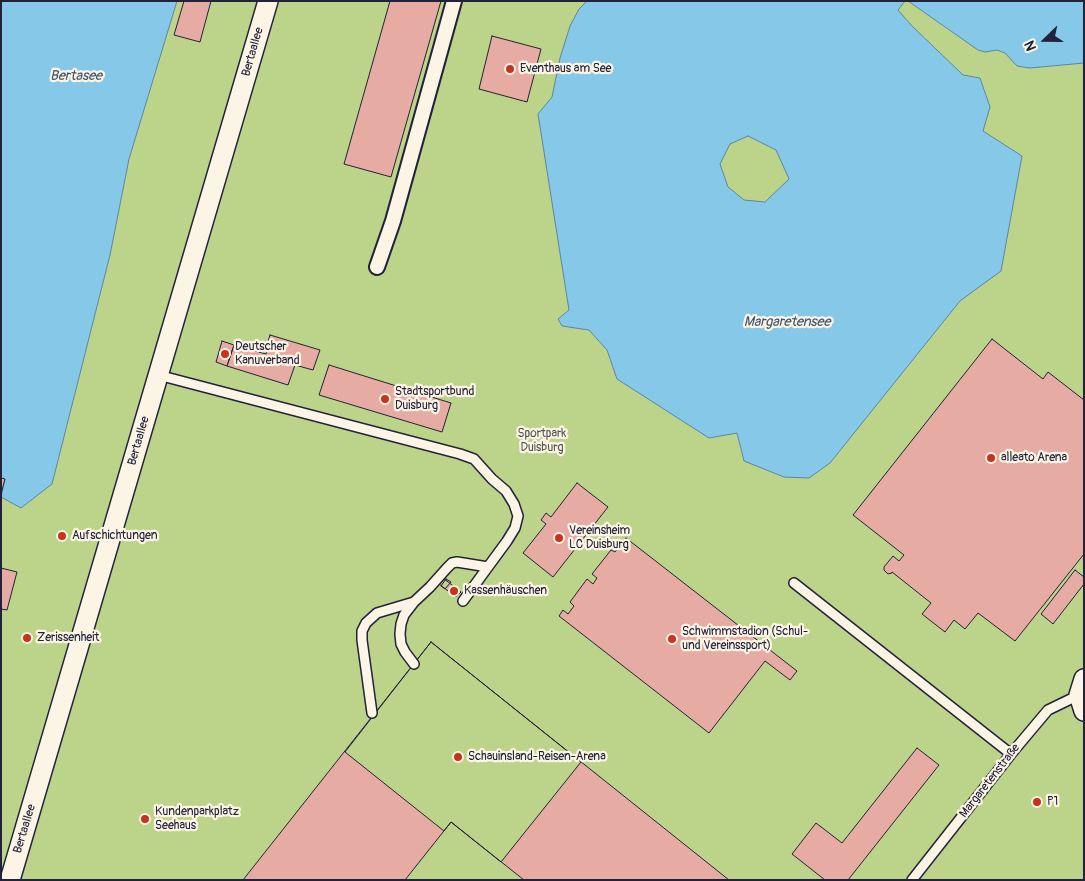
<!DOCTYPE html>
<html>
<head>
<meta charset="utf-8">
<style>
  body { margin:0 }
  #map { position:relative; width:1085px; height:881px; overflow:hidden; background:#fcf5e5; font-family:Pangolin,sans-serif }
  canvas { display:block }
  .frame { position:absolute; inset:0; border:2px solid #22223b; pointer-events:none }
  .north { position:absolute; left:1020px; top:15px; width:50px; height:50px; -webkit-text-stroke:4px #fcf5e5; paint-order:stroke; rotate:248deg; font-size:14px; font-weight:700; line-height:20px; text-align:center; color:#22223b }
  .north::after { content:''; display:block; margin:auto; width:18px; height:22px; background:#22223b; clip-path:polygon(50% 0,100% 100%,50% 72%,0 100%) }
</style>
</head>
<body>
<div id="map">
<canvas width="1085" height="881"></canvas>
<div class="frame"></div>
<div class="north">N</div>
</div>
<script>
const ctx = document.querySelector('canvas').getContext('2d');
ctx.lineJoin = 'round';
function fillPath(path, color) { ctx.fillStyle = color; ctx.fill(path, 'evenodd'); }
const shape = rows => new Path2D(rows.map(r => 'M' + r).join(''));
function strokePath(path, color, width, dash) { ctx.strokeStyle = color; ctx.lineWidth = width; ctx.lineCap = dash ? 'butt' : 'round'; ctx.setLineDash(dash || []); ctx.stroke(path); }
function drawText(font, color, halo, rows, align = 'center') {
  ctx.font = font + ' Pangolin,sans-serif'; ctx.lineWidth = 4.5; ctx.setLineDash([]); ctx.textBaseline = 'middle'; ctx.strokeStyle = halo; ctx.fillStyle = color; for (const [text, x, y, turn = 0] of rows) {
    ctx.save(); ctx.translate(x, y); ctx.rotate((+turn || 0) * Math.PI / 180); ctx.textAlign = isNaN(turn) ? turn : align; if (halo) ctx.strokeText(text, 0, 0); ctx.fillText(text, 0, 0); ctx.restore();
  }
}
const green = shape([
  [1,1,1084,1,1084,880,1,880]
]);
const water = shape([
  [1,1,177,1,129,159,110,255,52,484,21,508,1,497,5,479,1,478,1,1],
  [587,1,905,1,898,10,911,25,963,75,980,78,990,107,983,131,1022,156,1001,271,960,301,830,463,809,478,784,477,744,461,737,433,709,438,617,379,607,350,589,330,562,326,558,319,569,310,538,114,552,97,560,58,570,26,579,9,587,1],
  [748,136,776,150,789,179,765,202,744,200,728,187,720,164,730,144,748,136],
  [908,1,1084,1,1084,63,1030,68,1017,66,1005,53,997,50,985,52,978,50,908,1]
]);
const building = shape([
  [184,1,211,1,200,42,174,35,184,1],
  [390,1,441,1,391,177,344,164,390,1],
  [492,36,541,49,527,102,479,89,492,36],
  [270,335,320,350,313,370,295,365,288,385,227,366,234,345,266,354,269,346,267,345,270,335],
  [992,339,1043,379,1048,372,1084,400,1084,554,1015,641,978,613,965,629,954,620,945,632,922,614,931,603,892,572,892,573,888,574,884,570,884,567,893,556,899,561,904,555,853,515,992,339],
  [222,341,234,345,227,366,216,362,222,341],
  [329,365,451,403,442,432,319,395,329,365],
  [1,478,5,479,1,494,1,478],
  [577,483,608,507,553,577,523,553,546,524,541,520,546,513,551,517,577,483],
  [626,538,797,671,790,680,765,661,709,733,559,616,563,610,568,614,574,606,570,602,587,579,593,584,597,578,592,574,611,550,615,552,626,538],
  [1,568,17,572,7,610,1,609,1,568],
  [1075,570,1084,577,1084,584,1053,624,1041,614,1075,570],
  [443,578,461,592,456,597,439,584,443,578],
  [446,579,451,582,445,589,441,586,446,579],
  [455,586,459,589,454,596,449,593,455,586],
  [431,642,581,762,501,862,451,822,444,831,345,752,431,642],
  [431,642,729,880,524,880,451,822,405,880,243,880,431,642],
  [917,748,939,765,848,880,825,880,792,854,816,823,842,843,917,748]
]);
const service = shape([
  [158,375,460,454,474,459,492,479,506,491,514,504,518,516,515,528,507,541,463,601],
  [794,583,1011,754],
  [414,664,405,652,401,644,400,634,401,624,404,615,414,602,430,587,447,568,452,563,457,562,488,567],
  [372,713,362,640,362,631,366,623,377,613,414,602],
  [912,880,1011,754,1048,710,1079,695]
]);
const pedestrian = shape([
  [377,267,393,221,454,1]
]);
const minor = shape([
  [1084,679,1079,695,1084,711],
  [10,880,268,1]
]);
const markers = [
  [510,69,5,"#c8321e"],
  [225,354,5,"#c8321e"],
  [385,399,5,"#c8321e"],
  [991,458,5,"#c8321e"],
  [62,536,5,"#c8321e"],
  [559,538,5,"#c8321e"],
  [454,591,5,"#c8321e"],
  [27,638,5,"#c8321e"],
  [672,639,5,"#c8321e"],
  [458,757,5,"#c8321e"],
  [1037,802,5,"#c8321e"],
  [145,819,5,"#c8321e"]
];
const streetNames = [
  ["Bertaallee",253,52,-74],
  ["Bertaallee",139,441,-74],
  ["Margaretenstraße",990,781,-52],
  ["Bertaallee",25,829,-73]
];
const poiNames = [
  ["Eventhaus am See",520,69],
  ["Deutscher",235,347],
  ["Kanuverband",235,361],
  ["Stadtsportbund",395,392],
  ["Duisburg",395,406],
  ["alleato Arena",1001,458],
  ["Vereinsheim",569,531],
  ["LC Duisburg",569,545],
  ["Aufschichtungen",72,536],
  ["Kassenhäuschen",464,591],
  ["Schwimmstadion (Schul-",682,632],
  ["und Vereinssport)",682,646],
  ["Zerissenheit",37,638],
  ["Schauinsland-Reisen-Arena",468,757],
  ["P1",1047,802],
  ["Kundenparkplatz",155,812],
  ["Seehaus",155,826]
];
const parkNames = [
  ["Sportpark",542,434],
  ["Duisburg",542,448]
];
const waterNames = [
  ["Bertasee",76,76],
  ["Margaretensee",787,322]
];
fillPath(green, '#bcd48a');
fillPath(water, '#86c8e7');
strokePath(water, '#5e86a2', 1);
fillPath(building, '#e6aba3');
strokePath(building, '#22223b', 1);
strokePath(service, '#22223b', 12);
strokePath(pedestrian, '#22223b', 18);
strokePath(minor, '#22223b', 22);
strokePath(service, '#fcf5e5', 9);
strokePath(pedestrian, '#fcf5e5', 14);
strokePath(minor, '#fcf5e5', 19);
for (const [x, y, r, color] of markers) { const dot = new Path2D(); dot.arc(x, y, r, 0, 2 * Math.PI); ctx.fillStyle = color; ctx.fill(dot); strokePath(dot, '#fcf5e5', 2); }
drawText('12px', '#22223b', '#fcf5e5', streetNames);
drawText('12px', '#22223b', '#fcf5e5', poiNames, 'left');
drawText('12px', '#505753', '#fcf5e5', parkNames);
drawText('italic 14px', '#40546f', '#fcf5e5', waterNames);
</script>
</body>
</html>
